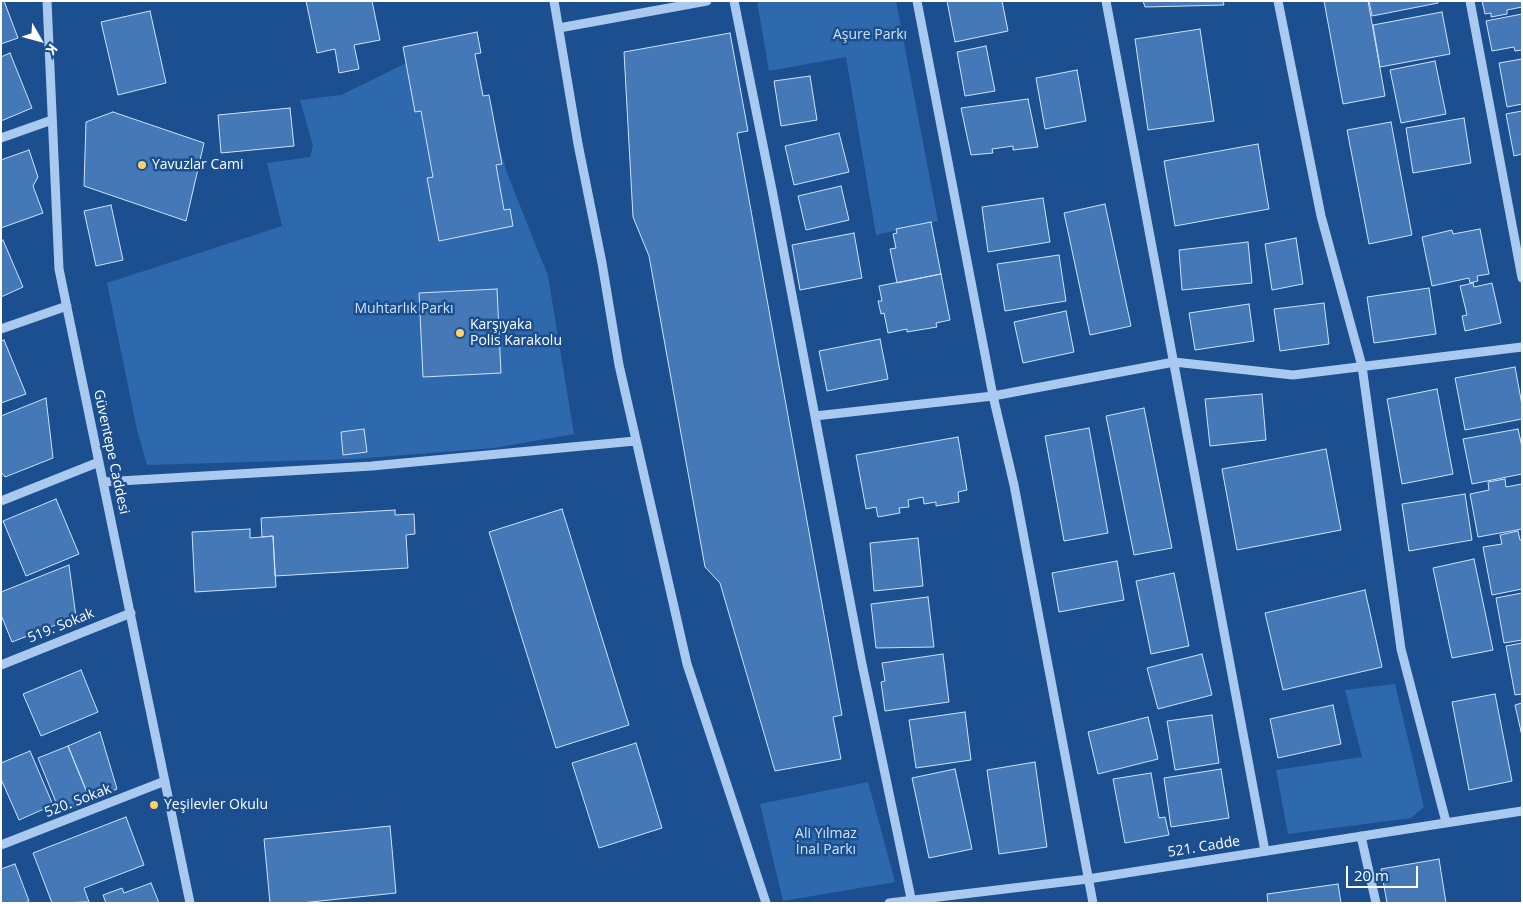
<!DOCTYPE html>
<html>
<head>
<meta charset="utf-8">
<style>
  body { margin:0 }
  #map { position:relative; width:1523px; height:904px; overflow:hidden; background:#1b4f8f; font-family:"Open Sans",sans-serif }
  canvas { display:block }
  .frame { position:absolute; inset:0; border:2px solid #fff; pointer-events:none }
  .north { position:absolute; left:15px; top:15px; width:50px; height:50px; -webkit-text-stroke:4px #1b4f8f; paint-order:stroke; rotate:128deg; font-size:14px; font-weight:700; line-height:20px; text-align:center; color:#fff }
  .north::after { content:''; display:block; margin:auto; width:18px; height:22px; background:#fff; clip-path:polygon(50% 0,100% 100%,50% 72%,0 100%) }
  .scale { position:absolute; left:1346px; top:866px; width:72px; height:22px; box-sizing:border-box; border:2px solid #fff; border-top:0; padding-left:6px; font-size:15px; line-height:18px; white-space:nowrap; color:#fff; -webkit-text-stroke:4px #1b4f8f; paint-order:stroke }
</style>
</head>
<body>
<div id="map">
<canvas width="1523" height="904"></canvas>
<div class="frame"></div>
<div class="north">K</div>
<div class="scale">20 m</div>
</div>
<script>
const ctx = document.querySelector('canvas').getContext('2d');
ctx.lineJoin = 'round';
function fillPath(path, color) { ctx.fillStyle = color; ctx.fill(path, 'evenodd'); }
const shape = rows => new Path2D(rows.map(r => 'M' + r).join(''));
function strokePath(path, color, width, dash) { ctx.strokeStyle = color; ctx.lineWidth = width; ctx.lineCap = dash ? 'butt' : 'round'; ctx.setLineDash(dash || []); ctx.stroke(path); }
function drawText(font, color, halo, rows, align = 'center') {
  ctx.font = font + ' "Open Sans",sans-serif'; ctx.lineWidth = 5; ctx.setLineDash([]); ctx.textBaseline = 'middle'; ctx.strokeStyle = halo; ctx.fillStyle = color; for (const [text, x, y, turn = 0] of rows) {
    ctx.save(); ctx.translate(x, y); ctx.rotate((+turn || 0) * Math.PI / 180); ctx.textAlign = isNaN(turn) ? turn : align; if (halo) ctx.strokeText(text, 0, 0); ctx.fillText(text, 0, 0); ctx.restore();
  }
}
const green = shape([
  [757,1,896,1,938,221,876,235,846,57,769,71],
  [429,52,474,61,507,173,548,276,574,434,494,448,354,459,147,465,137,430,107,283,282,226,267,163,310,157,313,146,300,100,341,95],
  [1395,684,1424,807,1411,818,1288,834,1276,770,1362,757,1345,690],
  [868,782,895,882,783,901,760,804]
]);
const building = shape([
  [1,1,4,1,18,38,1,44,1,1],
  [306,1,372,1,380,40,354,45,359,69,339,73,335,49,317,53,306,1],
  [947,1,1002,1,1008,31,955,42,947,1],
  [1143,1,1223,1,1224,5,1145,7,1143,1],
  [1324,1,1368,1,1385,96,1343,104,1324,1],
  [1369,1,1438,1,1438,3,1372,16,1369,1],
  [1482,1,1522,1,1522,7,1507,10,1507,14,1491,17,1491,13,1485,14,1482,1],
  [150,11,166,83,118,95,101,22,150,11],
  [1442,12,1450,54,1380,67,1373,25,1442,12],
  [1522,14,1522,50,1515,51,1514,47,1492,51,1486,21,1522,14],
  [1200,29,1214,121,1148,130,1135,39,1200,29],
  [477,32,481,53,475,54,483,96,489,95,502,164,496,165,504,210,510,209,513,226,439,241,427,178,433,177,421,111,415,112,403,47,477,32],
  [730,33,748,131,737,133,842,715,833,717,841,759,775,771,720,583,705,567,649,256,633,217,624,52,730,33],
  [986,46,995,91,965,96,957,52,986,46],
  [10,53,32,108,1,121,1,57,10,53],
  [1522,59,1522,104,1507,107,1499,63,1522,59],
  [1435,61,1446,114,1401,123,1390,70,1435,61],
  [1077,70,1086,121,1045,129,1036,78,1077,70],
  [810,76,817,120,781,126,774,81,810,76],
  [1028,99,1038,147,1013,150,1013,146,992,149,993,153,971,155,961,108,1028,99],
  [290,108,294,146,221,153,218,115,290,108],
  [1522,111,1522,154,1514,156,1506,114,1522,111],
  [113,112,204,143,186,221,84,186,86,122,113,112],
  [1464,118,1471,163,1413,173,1406,128,1464,118],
  [1391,122,1412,235,1369,244,1347,130,1391,122],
  [839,133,849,172,794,185,785,146,839,133],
  [1258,144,1269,209,1175,226,1164,161,1258,144],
  [29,150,38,177,33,186,43,213,1,228,1,160,29,150],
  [841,186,849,220,806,230,798,196,841,186],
  [1043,198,1050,242,988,252,982,207,1043,198],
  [1105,204,1131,326,1090,335,1064,213,1105,204],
  [111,205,123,260,96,266,84,211,111,205],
  [931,222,941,274,897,283,890,249,896,248,893,234,897,233,896,229,931,222],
  [1480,229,1489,274,1477,276,1478,281,1470,283,1469,278,1432,286,1422,237,1452,230,1453,234,1480,229],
  [854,233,862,278,800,290,792,245,854,233],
  [1296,238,1303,284,1272,290,1265,244,1296,238],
  [3,240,23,287,1,297,1,241,3,240],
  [1248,242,1252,283,1182,290,1179,250,1248,242],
  [1059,255,1066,301,1005,311,997,264,1059,255],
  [941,274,950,320,936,323,937,327,907,332,907,329,888,333,884,313,881,314,878,301,882,301,879,286,941,274],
  [1473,283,1474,287,1492,283,1501,323,1465,331,1462,316,1467,315,1460,286,1473,283],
  [1429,288,1436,334,1374,343,1367,297,1429,288],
  [497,289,501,373,423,377,419,293,497,289],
  [1324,303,1329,344,1280,351,1274,309,1324,303],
  [1249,304,1254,341,1195,350,1189,313,1249,304],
  [1066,311,1074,352,1023,363,1014,322,1066,311],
  [880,339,888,379,827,391,819,351,880,339],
  [4,340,26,394,1,403,1,341,4,340],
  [1515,367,1522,405,1522,419,1465,430,1455,378,1515,367],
  [1437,389,1453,474,1402,484,1387,399,1437,389],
  [1262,394,1266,440,1210,446,1205,399,1262,394],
  [46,398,53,458,5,477,1,472,1,416,46,398],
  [1144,408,1172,548,1134,555,1106,416,1144,408],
  [1089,428,1108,533,1064,541,1045,436,1089,428],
  [364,429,367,452,343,455,341,432,364,429],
  [1518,429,1522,447,1522,474,1472,484,1463,439,1518,429],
  [958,437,967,490,958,492,959,502,936,506,936,502,924,504,923,497,908,500,909,507,899,508,900,513,878,517,876,507,866,509,856,455,958,437],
  [1326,449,1341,530,1237,550,1222,469,1326,449],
  [1505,479,1506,487,1522,484,1522,529,1478,537,1470,494,1489,490,1488,482,1505,479],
  [1465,494,1472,540,1409,551,1402,504,1465,494],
  [56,499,79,554,26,576,3,521,56,499],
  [562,509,629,725,556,748,489,532,562,509],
  [395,510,395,515,414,514,415,534,406,535,408,568,275,576,273,536,262,537,261,518,395,510],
  [250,529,250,538,273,536,276,587,195,592,192,532,250,529],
  [1518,531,1520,540,1522,540,1522,589,1492,595,1483,547,1502,544,1500,535,1518,531],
  [918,538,923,586,874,591,870,543,918,538],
  [1474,559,1493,650,1452,658,1433,568,1474,559],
  [1117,561,1124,600,1059,612,1052,573,1117,561],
  [69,565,76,617,12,642,1,615,1,592,69,565],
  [1174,573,1189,646,1151,654,1136,581,1174,573],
  [1365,590,1382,667,1283,690,1265,613,1365,590],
  [1522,593,1522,640,1504,643,1496,598,1522,593],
  [928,597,934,647,876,648,871,604,928,597],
  [1522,643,1522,694,1515,695,1506,646,1522,643],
  [943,654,949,702,885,711,881,682,885,681,882,663,943,654],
  [1202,654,1212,695,1158,709,1147,668,1202,654],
  [81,670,98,712,41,736,23,694,81,670],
  [1495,694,1512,781,1469,790,1452,702,1495,694],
  [1522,703,1522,736,1515,705,1522,703],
  [1333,705,1341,744,1278,758,1270,719,1333,705],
  [965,712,971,760,916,768,909,720,965,712],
  [1212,715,1219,763,1175,770,1167,721,1212,715],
  [1148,717,1158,759,1098,774,1088,732,1148,717],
  [100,732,117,789,90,800,68,746,100,732],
  [636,743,662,828,599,848,572,763,636,743],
  [68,746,90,800,60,812,38,758,68,746],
  [30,751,53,805,19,820,1,779,1,763,30,751],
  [1035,762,1047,847,999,854,987,770,1035,762],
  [955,769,972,849,929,858,912,778,955,769],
  [1221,769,1229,818,1171,827,1164,778,1221,769],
  [1151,773,1159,818,1165,817,1169,835,1125,843,1113,779,1151,773],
  [126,817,144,865,84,888,89,902,52,903,33,853,126,817],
  [390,826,396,893,301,903,270,903,264,839,390,826],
  [1439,859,1446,903,1387,903,1381,869,1439,859],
  [15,864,29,901,25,903,1,903,1,869,15,864],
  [151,883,159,903,106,903,103,895,122,888,124,893,151,883],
  [1338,884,1341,903,1268,903,1267,894,1338,884]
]);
const minor = shape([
  [47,1,59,269,190,903],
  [554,1,578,144,602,263,619,365,687,664,766,903],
  [734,1,772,190,862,664,912,903],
  [917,1,993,396,1014,485,1093,903],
  [1106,1,1265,851],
  [1278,1,1321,216,1362,366,1401,649,1446,822],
  [1470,1,1522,278],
  [559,28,707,1],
  [1,138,52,120],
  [1,329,67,306],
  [815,416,993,396,1174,362,1293,375,1522,347],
  [103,482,372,466,635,441],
  [1,501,99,462],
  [1,665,131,613],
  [1361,836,1376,903],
  [1,845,165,781],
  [889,903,1088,879,1522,811]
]);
const markers = [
  [142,165,5,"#ffd166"],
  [460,333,5,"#ffd166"],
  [154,805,5,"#ffd166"]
];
const parkNames = [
  ["Aşure Parkı",870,35],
  ["Muhtarlık Parkı",404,309],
  ["Ali Yılmaz",826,834],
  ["İnal Parkı",826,850]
];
const poiNames = [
  ["Yavuzlar Cami",152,165],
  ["Karşıyaka",470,325],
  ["Polis Karakolu",470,341],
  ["Yeşilevler Okulu",164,805]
];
const streetNames = [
  ["Güventepe Caddesi",111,452,78],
  ["519. Sokak",61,626,-22],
  ["520. Sokak",78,801,-21],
  ["521. Cadde",1204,847,-9]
];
fillPath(green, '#2e69ad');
fillPath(building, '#4478b7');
strokePath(building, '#cfe3fa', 1);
strokePath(minor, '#a9c9ee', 9);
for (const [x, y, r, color] of markers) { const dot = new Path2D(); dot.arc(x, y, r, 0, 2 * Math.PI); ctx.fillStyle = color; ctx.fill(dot); strokePath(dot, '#1b4f8f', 2); }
drawText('14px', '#cfe3fa', '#1b4f8f', parkNames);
drawText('14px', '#fff', '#1b4f8f', poiNames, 'left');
drawText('14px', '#fff', '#1b4f8f', streetNames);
</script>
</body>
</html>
